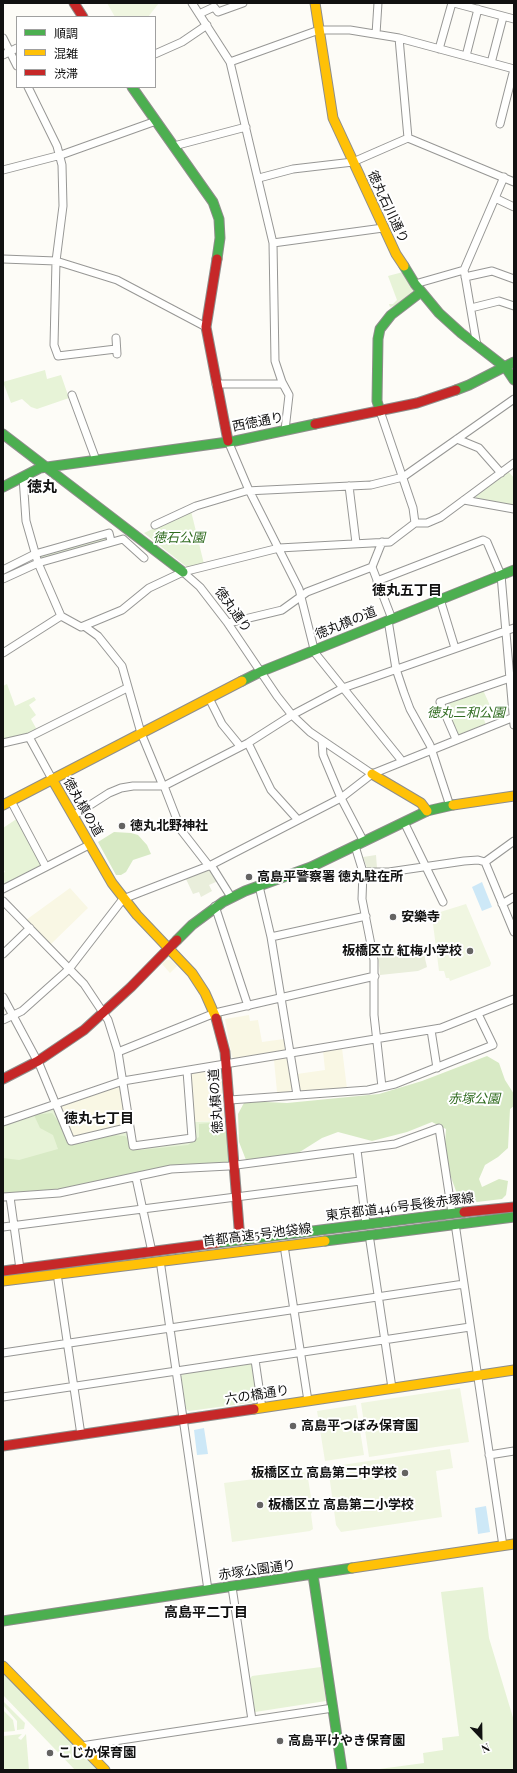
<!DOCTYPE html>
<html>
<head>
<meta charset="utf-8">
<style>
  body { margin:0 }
  #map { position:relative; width:517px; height:1773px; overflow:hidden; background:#fdfcf7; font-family:"Playfair Display","Noto Sans JP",serif }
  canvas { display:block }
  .frame { position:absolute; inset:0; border:4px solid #111; pointer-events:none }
  .legend { position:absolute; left:16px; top:16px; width:140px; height:72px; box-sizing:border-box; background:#fff; border:1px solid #a0a0a0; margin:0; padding:5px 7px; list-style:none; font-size:12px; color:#111 }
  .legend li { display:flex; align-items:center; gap:8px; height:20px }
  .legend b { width:20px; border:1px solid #a0a0a0 }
  .north { position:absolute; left:461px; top:1717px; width:40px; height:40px; -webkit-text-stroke:3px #fff; paint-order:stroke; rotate:158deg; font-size:11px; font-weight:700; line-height:16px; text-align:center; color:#111 }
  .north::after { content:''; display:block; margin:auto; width:14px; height:18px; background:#111; clip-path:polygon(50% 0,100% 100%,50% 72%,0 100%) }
</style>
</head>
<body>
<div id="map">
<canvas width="517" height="1773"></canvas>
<div class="frame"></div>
<ul class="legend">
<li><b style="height:5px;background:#4caf50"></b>順調</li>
<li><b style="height:5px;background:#ffc107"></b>混雑</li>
<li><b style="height:5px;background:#c62828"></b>渋滞</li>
</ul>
<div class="north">N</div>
</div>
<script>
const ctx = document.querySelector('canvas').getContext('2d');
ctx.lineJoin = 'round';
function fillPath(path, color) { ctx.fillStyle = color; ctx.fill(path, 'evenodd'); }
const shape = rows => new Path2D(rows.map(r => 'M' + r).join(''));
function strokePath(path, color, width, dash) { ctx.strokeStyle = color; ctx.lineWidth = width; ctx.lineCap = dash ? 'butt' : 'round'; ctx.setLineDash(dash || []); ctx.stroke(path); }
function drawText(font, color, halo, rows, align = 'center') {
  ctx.font = font + ' "Playfair Display","Noto Sans JP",serif'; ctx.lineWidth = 4; ctx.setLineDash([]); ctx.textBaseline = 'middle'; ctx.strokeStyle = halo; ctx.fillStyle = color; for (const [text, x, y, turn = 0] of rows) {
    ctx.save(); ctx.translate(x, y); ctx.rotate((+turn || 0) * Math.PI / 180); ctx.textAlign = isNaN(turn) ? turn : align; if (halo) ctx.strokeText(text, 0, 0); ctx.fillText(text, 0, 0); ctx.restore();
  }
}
const farmland = shape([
  [70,888,88,908,50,945,26,920],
  [166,960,171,960,177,966,170,973,162,964],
  [249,1015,250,1021,258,1020,262,1042,284,1039,286,1049,283,1052,236,1060,232,1057,225,1019],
  [342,1048,347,1089,303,1091,299,1089,297,1074,325,1070,323,1051],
  [285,1058,288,1060,292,1089,289,1092,277,1092,274,1060],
  [218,1069,221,1071,224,1120,194,1122,190,1076,193,1073],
  [117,1086,121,1089,126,1122,124,1126,75,1137,71,1135,61,1109,63,1105]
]);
const green = shape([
  [403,272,416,291,394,306,390,307,389,304,393,304,397,300,388,276],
  [45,370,47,379,61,375,69,398,37,409,31,407,22,399,11,403,3,382],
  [508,471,514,478,514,506,476,500,476,496],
  [191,511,204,564,188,568,144,533],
  [106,535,107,540,42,560,40,555],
  [7,684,15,706,34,697,36,700,29,705,36,715,31,719,37,730,25,735,3,740,3,686],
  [483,690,492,710,482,714,486,725,460,735,457,734,445,707,447,703],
  [18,818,41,862,40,867,3,886,3,873,5,872,3,868,3,828],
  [51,1109,55,1111,69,1145,124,1132,128,1134,130,1149,196,1140,194,1122,224,1121,228,1160,179,1166,41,1192,3,1193,3,1125],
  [250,1363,253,1365,258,1399,256,1402,189,1411,186,1409,181,1376,184,1373],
  [483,1587,489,1638,514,1721,514,1770,372,1770,424,1763,423,1753,443,1750,442,1738,459,1736,441,1592],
  [321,1667,326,1701,255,1712,250,1679,252,1676],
  [3,1671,100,1770,75,1770,3,1695],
  [3,1701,25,1723,24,1729,17,1730,17,1721,3,1705],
  [3,1710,13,1720,15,1731,3,1732],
  [22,1734,18,1738,21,1740,26,1734,29,1770,3,1770,3,1736]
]);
const forest = shape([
  [114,832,131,833,138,835,147,845,151,854,133,860,126,872,121,875,116,875,98,842],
  [487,1056,499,1063,505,1080,514,1094,514,1106,510,1109,508,1148,498,1157,485,1165,479,1179,482,1187,499,1179,508,1181,506,1195,502,1199,477,1202,460,1202,444,1158,446,1129,432,1122,407,1132,372,1141,338,1132,322,1138,295,1155,285,1157,246,1160,239,1142,238,1114,245,1101,287,1103,379,1094,422,1081],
  [52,1113,63,1128,69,1144,86,1143,111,1135,125,1136,141,1150,188,1145,199,1137,199,1124,220,1122,226,1132,232,1161,217,1168,189,1166,60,1190,32,1193,3,1193,3,1158,19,1160,58,1149,53,1135,40,1128,34,1115]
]);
const cemetery = shape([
  [376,855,377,868,367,868,363,857],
  [208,870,212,871,218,881,209,885,212,891,201,897,199,892,193,894,186,879],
  [391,945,396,949,422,946,427,967,418,971,380,975,377,947]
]);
const pitch = shape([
  [107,3,159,3,148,17,115,17],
  [466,904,491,963,490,966,450,981,449,978,446,978,444,971,439,971,433,924,437,913],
  [460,1388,469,1442,369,1457,361,1403],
  [356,1405,364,1455,325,1461,317,1411],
  [450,1449,453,1468,436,1471,442,1517,341,1532,336,1525,328,1467],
  [307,1472,313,1510,311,1514,313,1529,310,1531,232,1542,224,1483]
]);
const water = shape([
  [482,882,492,907,482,911,472,887],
  [204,1428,208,1454,197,1455,194,1430],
  [486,1506,490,1532,478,1534,475,1508]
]);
const street = shape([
  [192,3,230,62,273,243,275,361,282,382,289,395,285,430],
  [454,3,514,19],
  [199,14,214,7,218,12,243,3],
  [376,34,378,3],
  [3,38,17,66],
  [399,38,408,138],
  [439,49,452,3],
  [155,54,182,42,207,25],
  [3,55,17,48],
  [466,56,478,9],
  [230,62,319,30,350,30,399,38,514,69,500,124],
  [491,63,503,17],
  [28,87,57,146,62,165,63,206,56,261,54,345,58,356,116,349],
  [174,146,246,127],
  [3,170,61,155,156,121],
  [259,178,293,169,353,162,408,138,514,182],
  [495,198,514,207],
  [273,243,383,228],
  [3,259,56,261,117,280,206,327],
  [465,277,492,271,514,279],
  [415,284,464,270],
  [471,308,499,301,514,306],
  [116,338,117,354],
  [477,346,464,270,504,177],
  [216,384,283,384],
  [72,395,96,460],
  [380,411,413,508,415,523],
  [457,439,479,448,501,473],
  [228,441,248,488,299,589,315,653,402,761],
  [23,477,26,521,38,563,61,616,81,627,122,610,149,588,183,572,279,548,390,542,415,523,427,523,441,517,514,463],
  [349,486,356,543],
  [464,500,514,509],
  [155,525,196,506,246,491,371,485,403,477,514,399],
  [372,567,392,619],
  [3,570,35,554,109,533,111,541],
  [183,572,200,587,227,622,277,696,292,715,310,732,372,774],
  [3,579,38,563,123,539,144,558],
  [377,581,483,540,487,542,501,575,514,725],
  [440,599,455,648],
  [388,620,396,669,404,693,410,709,430,745,450,806],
  [228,623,282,610,307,592,372,567,382,542],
  [84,626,98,636,122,666,141,733,163,786],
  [3,653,61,616],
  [209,698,222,724,240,746],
  [29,737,52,779],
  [456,739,440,702,510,678],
  [322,741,323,755,341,798,364,842],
  [3,743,29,737,127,688],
  [248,743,271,790,298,820],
  [164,786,181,830,209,866],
  [11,801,46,867],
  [73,816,109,793,121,788,133,786,164,786,248,743,292,715,343,688,514,628],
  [404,822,443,902],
  [514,841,485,862,514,932],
  [355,846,363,872,362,899,374,960,374,1015,382,1087],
  [211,865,231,897],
  [363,872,389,872,464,861,478,860,485,862],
  [259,886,271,937,297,1095],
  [3,889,89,845],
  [3,901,84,984,108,1020,118,1052,133,1146,192,1138,187,1071],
  [502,904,514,897],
  [215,906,248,1006],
  [271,937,366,916],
  [3,954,30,928],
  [3,997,40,1066,71,1141,130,1127],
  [3,1020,22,1011,69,969,123,899,211,865,341,798,372,774,514,717],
  [431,1030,437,1068],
  [118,1052,215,1013,375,976],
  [230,1100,368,1090,395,1084,493,1045,478,1014],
  [3,1122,123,1081,441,1028,514,999],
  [357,1150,366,1224],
  [136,1178,152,1252],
  [3,1197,59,1193,171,1169,229,1166,395,1144,439,1128,452,1213],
  [10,1197,20,1269],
  [3,1227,360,1181],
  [456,1230,503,1546],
  [370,1241,392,1388],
  [285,1252,308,1401],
  [161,1267,208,1590],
  [58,1280,81,1435],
  [3,1353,464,1284],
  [255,1360,262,1408],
  [3,1397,470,1327],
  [489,1455,514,1451],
  [232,1587,252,1720],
  [81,1746,333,1708]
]);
const fast = shape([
  [132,87,213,202,219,219,220,238,217,259],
  [404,266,415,284,439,313,461,333,506,368,514,380],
  [456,390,469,385,514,362],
  [380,411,377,401,378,339,380,329,391,315,421,292],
  [3,434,183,572],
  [3,487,40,468,235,441,315,424],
  [242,681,260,672,514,570],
  [177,940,192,925,223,902,245,891,311,867,427,811,453,805],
  [325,1241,514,1217],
  [217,1243,464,1212],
  [313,1575,342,1770],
  [3,1621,352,1568]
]);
const slow = shape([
  [315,3,333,118,396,254,404,266],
  [372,774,421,803,427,811],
  [52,779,112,883,137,915,192,973,205,993,216,1018],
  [3,805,242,681],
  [453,805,514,796],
  [3,1281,325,1241],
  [254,1409,514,1370],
  [352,1568,514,1544],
  [3,1666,105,1770]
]);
const jam = shape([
  [74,3,83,17],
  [217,259,206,327,228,441],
  [315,424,417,403,456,390],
  [216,1018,225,1052,240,1240],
  [3,1079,38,1061,84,1030,131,987,177,940],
  [464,1212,514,1207],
  [3,1271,217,1243],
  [3,1446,254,1409]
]);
const markers = [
  [122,826,4,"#646362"],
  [249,877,4,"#646362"],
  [393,917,4,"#646362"],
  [470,951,4,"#646362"],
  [293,1426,4,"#646362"],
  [405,1473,4,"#646362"],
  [260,1505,4,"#646362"],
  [280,1741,4,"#646362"],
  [50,1753,4,"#646362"]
];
const streetNames = [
  ["徳丸石川通り",388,207,65],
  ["西徳通り",258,422,-11],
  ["徳丸通り",233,610,54],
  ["徳丸槙の道",346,623,-22],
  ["徳丸槙の道",83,807,60],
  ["徳丸槙の道",216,1101,-94],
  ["東京都道446号長後赤塚線",400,1207,-7],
  ["首都高速5号池袋線",257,1235,-7],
  ["六の橋通り",257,1395,-9],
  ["赤塚公園通り",257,1570,-8]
];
const parkNames = [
  ["徳石公園",179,538],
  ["徳丸三和公園",466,713],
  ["赤塚公園",474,1099]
];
const poiNames = [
  ["徳丸北野神社",130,826],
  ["高島平警察署 徳丸駐在所",257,877],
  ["安樂寺",401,917],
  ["板橋区立 紅梅小学校",462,951,"right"],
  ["高島平つぼみ保育園",301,1426],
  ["板橋区立 高島第二中学校",397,1473,"right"],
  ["板橋区立 高島第二小学校",268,1505],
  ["高島平けやき保育園",288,1741],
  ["こじか保育園",58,1753]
];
const neighbourhoodNames = [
  ["徳丸五丁目",407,591],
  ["徳丸七丁目",99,1119],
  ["高島平二丁目",206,1613]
];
const quarterNames = [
  ["徳丸",42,487]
];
fillPath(farmland, '#f9f7e4');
fillPath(green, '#e7f3d7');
fillPath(forest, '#d8eac5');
fillPath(cemetery, '#e9eedb');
fillPath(pitch, '#f0f6e1');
fillPath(water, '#cde8f7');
strokePath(street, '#979795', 9);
strokePath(fast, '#8e8d8b', 11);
strokePath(slow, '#8e8d8b', 11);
strokePath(jam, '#8e8d8b', 11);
strokePath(street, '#fffffe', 7);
strokePath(fast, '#4caf50', 9);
strokePath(slow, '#ffc107', 9);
strokePath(jam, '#c62828', 9);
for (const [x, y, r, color] of markers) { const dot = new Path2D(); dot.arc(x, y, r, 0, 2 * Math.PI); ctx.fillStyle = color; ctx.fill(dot); strokePath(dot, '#fff', 1.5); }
drawText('13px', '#111', '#fff', streetNames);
drawText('italic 13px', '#2f6b1f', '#fff', parkNames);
drawText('bold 13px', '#111', '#fff', poiNames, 'left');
drawText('bold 14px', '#111', '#fff', neighbourhoodNames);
drawText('bold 15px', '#111', '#fff', quarterNames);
</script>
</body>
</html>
